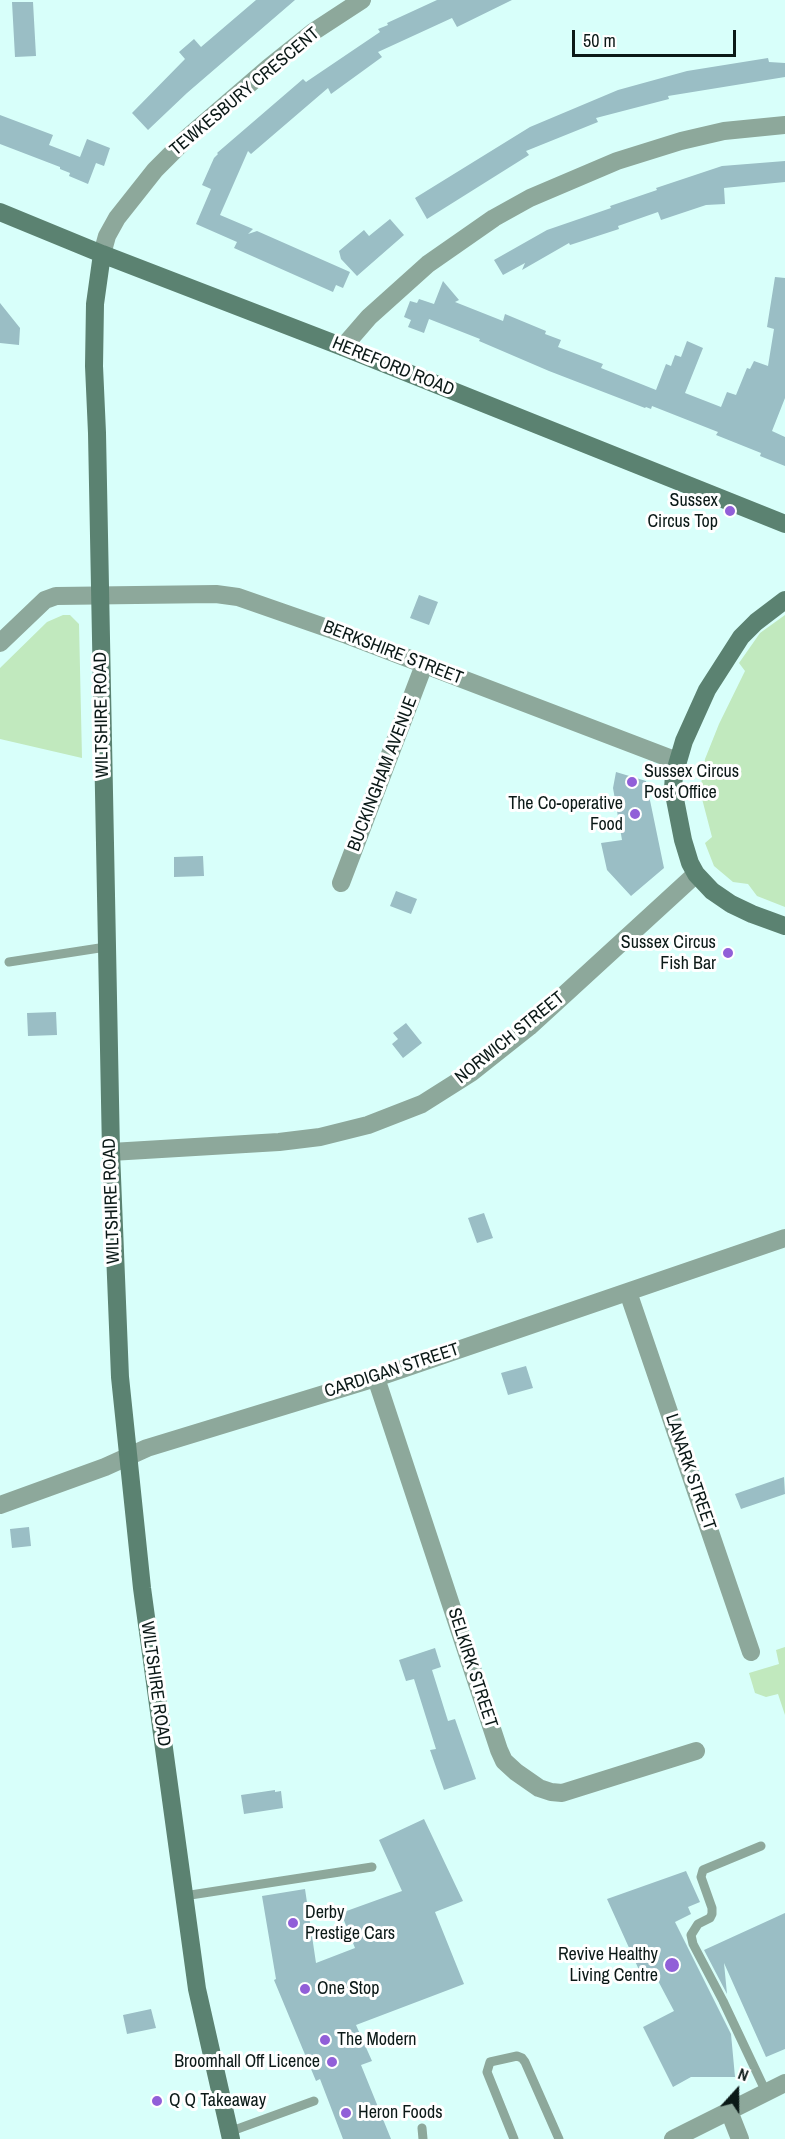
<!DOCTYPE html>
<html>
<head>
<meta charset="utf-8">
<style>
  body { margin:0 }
  #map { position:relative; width:785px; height:2139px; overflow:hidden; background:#d8fffa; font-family:"Archivo Narrow",sans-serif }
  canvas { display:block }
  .north { position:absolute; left:707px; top:2061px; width:60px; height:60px; -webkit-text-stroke:4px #fff; paint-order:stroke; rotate:21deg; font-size:16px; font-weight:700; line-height:24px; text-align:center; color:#0b1917 }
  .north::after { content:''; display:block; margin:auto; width:21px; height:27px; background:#0b1917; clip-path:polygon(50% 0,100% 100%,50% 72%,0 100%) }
  .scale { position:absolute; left:572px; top:30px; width:164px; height:27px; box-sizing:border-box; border:3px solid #0b1917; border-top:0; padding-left:8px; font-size:18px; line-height:21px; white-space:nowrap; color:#0b1917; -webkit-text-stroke:4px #fff; paint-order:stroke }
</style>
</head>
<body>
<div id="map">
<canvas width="785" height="2139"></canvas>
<div class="north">N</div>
<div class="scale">50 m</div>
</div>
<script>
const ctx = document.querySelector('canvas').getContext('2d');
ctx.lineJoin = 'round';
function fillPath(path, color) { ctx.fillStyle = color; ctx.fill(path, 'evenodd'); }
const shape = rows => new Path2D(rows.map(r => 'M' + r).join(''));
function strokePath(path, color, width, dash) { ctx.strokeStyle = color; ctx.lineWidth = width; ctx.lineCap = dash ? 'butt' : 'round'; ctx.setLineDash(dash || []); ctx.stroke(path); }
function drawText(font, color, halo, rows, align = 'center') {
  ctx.font = font + ' "Archivo Narrow",sans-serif'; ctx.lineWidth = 6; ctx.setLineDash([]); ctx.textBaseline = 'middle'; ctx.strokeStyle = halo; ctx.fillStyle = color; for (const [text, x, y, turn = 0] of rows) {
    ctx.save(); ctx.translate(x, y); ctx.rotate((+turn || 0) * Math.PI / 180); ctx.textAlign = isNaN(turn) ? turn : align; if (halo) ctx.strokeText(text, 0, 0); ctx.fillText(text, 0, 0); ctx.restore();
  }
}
const green = shape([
  [63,615,70,615,79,624,82,758,0,739,0,668,47,622],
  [785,615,785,907,757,896,748,884,733,882,714,866,705,843,712,837,700,791,705,759,719,724,745,671,739,663,760,633],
  [785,1647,785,1715,778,1694,766,1697,755,1693,749,1673,779,1664,776,1650]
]);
const building = shape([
  [256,0,295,0,187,93,148,130,132,113,185,59,179,52,194,39,201,47],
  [437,0,512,0,457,27,452,18,378,52,382,57,360,73,331,94,328,88,251,154,248,151,220,215,253,229,248,234,257,231,350,272,343,288,336,285,333,292,234,248,237,242,196,224,211,189,202,185,214,158,218,154,217,153,303,79,306,82,380,32,378,29,388,25,387,23],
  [12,2,33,2,36,56,15,57],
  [768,58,769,62,785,63,785,77,668,96,669,99,596,118,598,122,526,151,529,155,427,219,415,198,530,127,618,90,687,71],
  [0,115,53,135,49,145,80,157,87,139,110,148,104,166,96,163,88,184,69,176,70,173,60,169,60,167,0,144],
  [785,161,785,182,724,188,725,204,706,205,661,220,658,212,618,226,619,229,570,245,569,243,522,270,525,263,503,275,494,260,547,230,611,208,610,206,657,190,656,188,722,166],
  [390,219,404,235,357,276,341,259,339,251,364,230,369,236],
  [775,277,785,278,785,398,772,431,785,437,785,466,760,456,761,453,716,435,718,432,652,406,651,409,646,407,645,408,549,371,479,341,480,339,429,319,424,333,408,327,411,320,404,317,410,301,417,303,419,299,434,304,443,281,459,300,455,302,503,321,505,314,546,331,545,334,561,340,558,347,603,364,601,368,656,390,666,364,671,366,675,355,681,357,687,341,703,348,685,393,721,407,727,392,736,395,747,368,750,369,754,361,768,366,774,329,767,327],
  [0,303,20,328,19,345,0,343],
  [419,595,438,602,429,625,410,618],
  [616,772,646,781,664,868,631,896,607,870,601,843,622,840,613,788],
  [203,856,204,876,174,877,174,857],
  [396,891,417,899,411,914,390,906],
  [56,1012,57,1035,28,1036,27,1013],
  [406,1023,422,1043,403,1058,392,1044,398,1039,393,1033],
  [484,1213,493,1238,477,1243,468,1218],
  [526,1366,533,1388,508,1395,501,1373],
  [784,1477,785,1494,741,1509,735,1494],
  [29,1527,31,1546,12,1548,10,1529],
  [435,1648,441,1667,432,1670,448,1721,455,1719,476,1779,444,1790,430,1750,436,1749,414,1679,406,1681,399,1660],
  [275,1790,275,1792,281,1791,283,1808,244,1814,241,1795],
  [424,1819,463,1901,435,1912,464,1984,356,2025,372,2061,361,2065,391,2139,343,2139,320,2079,316,2081,274,1980,276,1979,262,1896,305,1889,316,1963,355,1948,341,1913,402,1891,379,1840],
  [686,1871,700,1902,688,1907,691,1914,675,1922,731,2034,735,2077,691,2077,673,2087,643,2027,674,2011,656,1977,644,1981,607,1899],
  [785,1913,785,2049,766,2057,724,1963,727,1994,704,1950],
  [151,2009,156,2028,127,2034,123,2015]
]);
const lane = shape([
  [9,962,106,947],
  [761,1846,703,1870,701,1877,712,1908,712,1914,710,1918,698,1924,691,1935,693,1944,723,2001,766,2092],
  [184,1896,372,1867],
  [422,2128,423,2139],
  [229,2132,314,2101],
  [514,2139,487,2072,490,2062,517,2056,522,2058,525,2062,559,2139]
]);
const street = shape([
  [102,254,107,236,117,218,155,170,188,137,268,68,313,32,362,0],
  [343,347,369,317,428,264,494,218,530,198,617,161,681,141,724,131,785,125],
  [0,643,45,600,56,596,216,594,238,597,347,635,677,761],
  [341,883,424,665],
  [111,1152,279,1142,320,1137,368,1125,422,1104,471,1073,529,1027,696,874],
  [628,1292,751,1652],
  [376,1378,499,1750,504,1761,516,1772,539,1788,551,1792,562,1793,696,1751],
  [0,1505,105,1467,147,1448,376,1378,785,1238],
  [729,2111,740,2139],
  [673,2139,785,2083]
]);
const secondary = shape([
  [0,212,102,254,343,347,785,524],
  [102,254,95,304,94,366,97,433,111,1152,120,1377,142,1588,197,1989,231,2139],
  [785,600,756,622,741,637,707,690,684,741,674,775,673,789,683,840,690,863,696,874,712,891,731,904,752,914,785,926]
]);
const markers = [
  [730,511,6,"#915fd8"],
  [632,782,6,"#915fd8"],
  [635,814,6,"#915fd8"],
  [728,953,6,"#915fd8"],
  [293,1923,6,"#915fd8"],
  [672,1965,8,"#915fd8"],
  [305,1989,6,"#915fd8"],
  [325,2040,6,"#915fd8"],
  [332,2062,6,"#915fd8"],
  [157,2101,6,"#915fd8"],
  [346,2113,6,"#915fd8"]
];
const streetNames = [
  ["TEWKESBURY CRESCENT",245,92,-40],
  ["HEREFORD ROAD",393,367,22],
  ["BERKSHIRE STREET",393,653,21],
  ["WILTSHIRE ROAD",102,715,-91],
  ["BUCKINGHAM AVENUE",383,774,-69],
  ["NORWICH STREET",510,1038,-39],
  ["WILTSHIRE ROAD",112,1201,-92],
  ["CARDIGAN STREET",392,1371,-18],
  ["LANARK STREET",690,1472,71],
  ["SELKIRK STREET",472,1668,72],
  ["WILTSHIRE ROAD",155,1684,82]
];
const poiNames = [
  ["Sussex",718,501,"right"],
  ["Circus Top",718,522,"right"],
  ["Sussex Circus",644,772],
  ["Post Office",644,793],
  ["The Co-operative",623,804,"right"],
  ["Food",623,825,"right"],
  ["Sussex Circus",716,943,"right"],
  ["Fish Bar",716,964,"right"],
  ["Derby",305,1913],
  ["Prestige Cars",305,1934],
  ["Revive Healthy",658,1955,"right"],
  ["Living Centre",658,1976,"right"],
  ["One Stop",317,1989],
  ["The Modern",337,2040],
  ["Broomhall Off Licence",320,2062,"right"],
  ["Q Q Takeaway",169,2101],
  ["Heron Foods",358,2113]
];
fillPath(green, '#c1e9be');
fillPath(building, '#9abec5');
strokePath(lane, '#8da89b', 9);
strokePath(street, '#8da89b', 18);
strokePath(secondary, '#5b8271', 18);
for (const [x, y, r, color] of markers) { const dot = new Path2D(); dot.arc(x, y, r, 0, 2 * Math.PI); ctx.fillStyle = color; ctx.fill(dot); strokePath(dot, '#fff', 2); }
drawText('18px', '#0b1917', '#fff', streetNames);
drawText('18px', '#0b1917', '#fff', poiNames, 'left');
</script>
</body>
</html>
